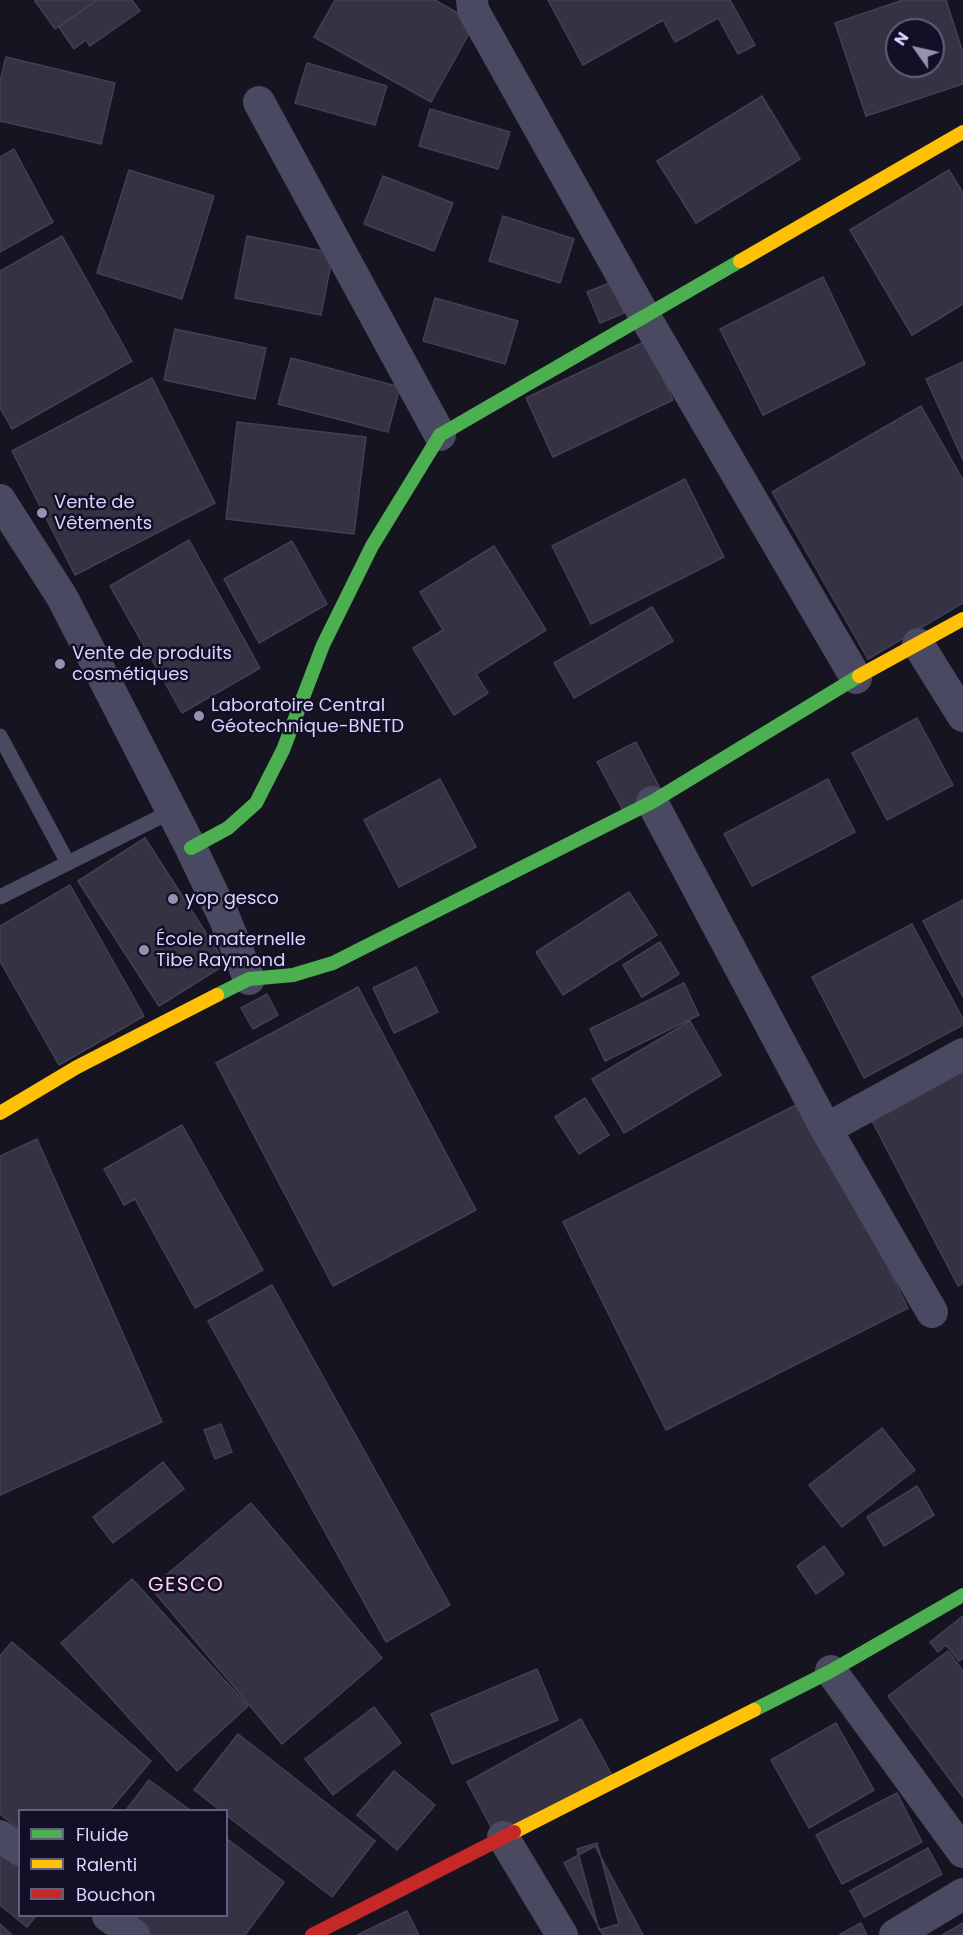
<!DOCTYPE html>
<html>
<head>
<meta charset="utf-8">
<style>
  body { margin:0 }
  #map { position:relative; width:963px; height:1935px; overflow:hidden; background:#161421; font-family:Poppins,sans-serif }
  canvas { display:block }
  .legend { position:absolute; left:18px; top:1809px; width:210px; height:108px; box-sizing:border-box; background:#130f26; border:2px solid #625e7d; margin:0; padding:8px 10px; list-style:none; font-size:18px; color:#d9d4ff }
  .legend li { display:flex; align-items:center; gap:12px; height:30px }
  .legend b { width:30px; border:2px solid #625e7d }
  .north { position:absolute; left:885px; top:18px; width:60px; height:60px; box-sizing:border-box; background:#130f26; border:2px solid #625e7d; border-radius:50%; rotate:304deg; font-size:16px; font-weight:700; line-height:24px; text-align:center; color:#d9d4ff }
  .north::after { content:''; display:block; margin:auto; width:21px; height:27px; background:#9591b1; clip-path:polygon(50% 0,100% 100%,50% 72%,0 100%) }
</style>
</head>
<body>
<div id="map">
<canvas width="963" height="1935"></canvas>
<ul class="legend">
<li><b style="height:8px;background:#4caf50"></b>Fluide</li>
<li><b style="height:8px;background:#ffc107"></b>Ralenti</li>
<li><b style="height:8px;background:#c62828"></b>Bouchon</li>
</ul>
<div class="north">N</div>
</div>
<script>
const ctx = document.querySelector('canvas').getContext('2d');
ctx.lineJoin = 'round';
function fillPath(path, color) { ctx.fillStyle = color; ctx.fill(path, 'evenodd'); }
const shape = rows => new Path2D(rows.map(r => 'M' + r).join(''));
function strokePath(path, color, width, dash) { ctx.strokeStyle = color; ctx.lineWidth = width; ctx.lineCap = dash ? 'butt' : 'round'; ctx.setLineDash(dash || []); ctx.stroke(path); }
function drawText(font, color, halo, rows, align = 'center') {
  ctx.font = font + ' Poppins,sans-serif'; ctx.lineWidth = 5; ctx.setLineDash([]); ctx.textBaseline = 'middle'; ctx.strokeStyle = halo; ctx.fillStyle = color; for (const [text, x, y, turn = 0] of rows) {
    ctx.save(); ctx.translate(x, y); ctx.rotate((+turn || 0) * Math.PI / 180); ctx.textAlign = isNaN(turn) ? turn : align; if (halo) ctx.strokeText(text, 0, 0); ctx.fillText(text, 0, 0); ctx.restore();
  }
}
const building = shape([
  [37,0,97,0,55,29,35,1,37,0],
  [97,0,132,0,140,11,90,46,86,40,74,49,59,27,97,0],
  [335,0,435,0,475,23,431,102,314,37,335,0],
  [548,0,730,0,755,45,738,54,718,18,675,42,663,20,583,65,548,0],
  [903,0,946,0,963,53,963,84,866,116,835,23,903,0],
  [897,30,933,30,933,66,897,66,897,30],
  [6,57,115,83,101,144,0,121,0,81,6,57],
  [307,63,387,86,375,125,295,103,307,63],
  [762,96,800,159,696,223,657,161,762,96],
  [430,109,510,132,498,169,419,146,430,109],
  [14,149,53,222,0,252,0,157,14,149],
  [129,170,214,196,182,299,97,273,129,170],
  [949,170,963,193,963,304,912,335,850,230,949,170],
  [383,176,453,203,434,251,364,224,383,176],
  [503,216,574,239,560,283,489,261,503,216],
  [62,236,132,361,12,429,0,408,0,271,62,236],
  [247,236,333,253,321,315,235,298,247,236],
  [823,277,865,364,763,415,720,329,823,277],
  [612,282,624,313,600,323,587,292,612,282],
  [435,298,518,321,505,364,423,341,435,298],
  [175,329,266,348,255,399,164,380,175,329],
  [646,341,673,400,553,457,526,398,646,341],
  [291,358,400,387,388,432,278,404,291,358],
  [963,362,963,460,926,379,963,362],
  [152,378,215,503,75,575,12,451,152,378],
  [921,406,963,480,963,603,868,659,772,492,921,406],
  [237,422,366,437,354,534,226,519,237,422],
  [685,479,724,557,591,624,552,546,685,479],
  [189,540,260,668,182,713,110,586,189,540],
  [292,541,327,604,259,643,224,579,292,541],
  [494,546,546,630,476,674,488,693,454,715,413,648,443,630,420,592,494,546],
  [652,607,673,641,574,698,554,663,652,607],
  [917,718,953,785,887,820,852,753,917,718],
  [636,742,662,792,624,812,597,762,636,742],
  [440,779,476,847,399,887,364,820,440,779],
  [828,779,855,832,752,886,724,834,828,779],
  [145,838,226,964,159,1006,78,881,145,838],
  [70,885,144,1016,59,1065,0,961,0,926,70,885],
  [629,892,657,935,563,995,536,952,629,892],
  [963,900,963,997,923,921,963,900],
  [912,924,963,1019,963,1025,864,1078,812,977,912,924],
  [660,942,679,974,642,997,623,965,660,942],
  [416,967,438,1012,394,1033,373,988,416,967],
  [684,983,699,1015,605,1061,590,1029,684,983],
  [358,987,476,1210,333,1286,216,1063,358,987],
  [267,994,278,1015,253,1029,241,1008,267,994],
  [690,1021,721,1075,624,1133,592,1079,690,1021],
  [963,1070,963,1283,958,1286,871,1119,963,1070],
  [585,1098,609,1135,579,1154,555,1117,585,1098],
  [806,1100,908,1308,666,1430,563,1222,806,1100],
  [182,1125,263,1270,195,1308,135,1199,124,1205,104,1169,182,1125],
  [37,1139,162,1422,0,1495,0,1156,37,1139],
  [272,1285,450,1605,386,1642,208,1321,272,1285],
  [221,1424,232,1452,215,1459,204,1430,221,1424],
  [882,1428,915,1470,842,1527,809,1485,882,1428],
  [163,1462,184,1489,113,1543,93,1517,163,1462],
  [917,1486,934,1515,884,1546,867,1517,917,1486],
  [251,1503,382,1658,282,1744,151,1588,251,1503],
  [824,1546,844,1574,816,1594,797,1566,824,1546],
  [132,1579,248,1706,177,1771,61,1643,132,1579],
  [963,1616,963,1658,959,1661,946,1645,938,1652,930,1642,963,1616],
  [12,1642,151,1761,110,1810,20,1810,20,1830,0,1814,0,1656,12,1642],
  [948,1651,963,1671,963,1797,888,1696,948,1651],
  [537,1669,558,1720,452,1764,431,1714,537,1669],
  [374,1707,401,1743,333,1795,305,1759,374,1707],
  [581,1719,612,1775,497,1838,467,1782,581,1719],
  [836,1723,874,1790,809,1828,771,1760,836,1723],
  [238,1734,375,1841,332,1897,226,1815,226,1810,220,1810,194,1790,238,1734],
  [394,1771,435,1805,397,1850,357,1815,394,1771],
  [149,1780,190,1810,126,1810,149,1780],
  [897,1793,922,1842,842,1884,816,1835,897,1793],
  [226,1838,284,1882,245,1935,147,1935,122,1916,226,1916,226,1838],
  [597,1843,619,1924,599,1930,577,1849,597,1843],
  [595,1846,643,1935,603,1935,564,1863,595,1846],
  [928,1848,942,1874,864,1917,850,1891,928,1848],
  [0,1849,20,1862,20,1916,36,1916,27,1927,0,1905,0,1849],
  [407,1911,419,1935,357,1935,407,1911],
  [861,1923,867,1935,839,1935,861,1923],
  [963,1923,963,1935,942,1935,963,1923],
  [0,1924,12,1935,0,1935,0,1924]
]);
const lane = shape([
  [0,736,68,863],
  [0,897,172,811]
]);
const street = shape([
  [472,0,473,10,644,315,856,678],
  [259,102,440,435],
  [0,500,62,597,191,848,224,917,249,979],
  [918,644,963,716],
  [652,802,826,1129,932,1312],
  [826,1129,963,1054],
  [831,1671,963,1852],
  [0,1836,20,1850],
  [503,1837,562,1935],
  [108,1916,134,1935],
  [895,1935,963,1894]
]);
const fast = shape([
  [191,848,228,828,256,803,283,750,323,645,372,546,440,435,740,261],
  [217,995,249,979,293,975,333,963,652,802,859,676],
  [754,1710,831,1671,963,1595]
]);
const slow = shape([
  [740,261,963,132],
  [859,676,963,619],
  [0,1113,77,1067,217,995],
  [514,1832,754,1710]
]);
const jam = shape([
  [312,1935,514,1832]
]);
const markers = [
  [42,513,6,"#9591b1"],
  [60,664,6,"#9591b1"],
  [199,716,6,"#9591b1"],
  [173,899,6,"#9591b1"],
  [144,950,6,"#9591b1"]
];
const poiNames = [
  ["Vente de",54,503],
  ["Vêtements",54,524],
  ["Vente de produits",72,654],
  ["cosmétiques",72,675],
  ["Laboratoire Central",211,706],
  ["Géotechnique-BNETD",211,727],
  ["yop gesco",185,899],
  ["École maternelle",156,940],
  ["Tibe Raymond",156,961]
];
const neighbourhoodNames = [
  ["GESCO",186,1586]
];
fillPath(building, '#343243');
strokePath(building, '#433f54', 1.5);
strokePath(lane, '#4a4962', 15);
strokePath(street, '#4a4962', 32);
strokePath(fast, '#4caf50', 14);
strokePath(slow, '#ffc107', 14);
strokePath(jam, '#c62828', 14);
for (const [x, y, r, color] of markers) { const dot = new Path2D(); dot.arc(x, y, r, 0, 2 * Math.PI); ctx.fillStyle = color; ctx.fill(dot); strokePath(dot, '#130f26', 2); }
drawText('18px', '#d9d4ff', '#130f26', poiNames, 'left');
ctx.letterSpacing = '1.5px';
drawText('20px', '#ffd6f0', '#130f26', neighbourhoodNames);
ctx.letterSpacing = '0px';
</script>
</body>
</html>
